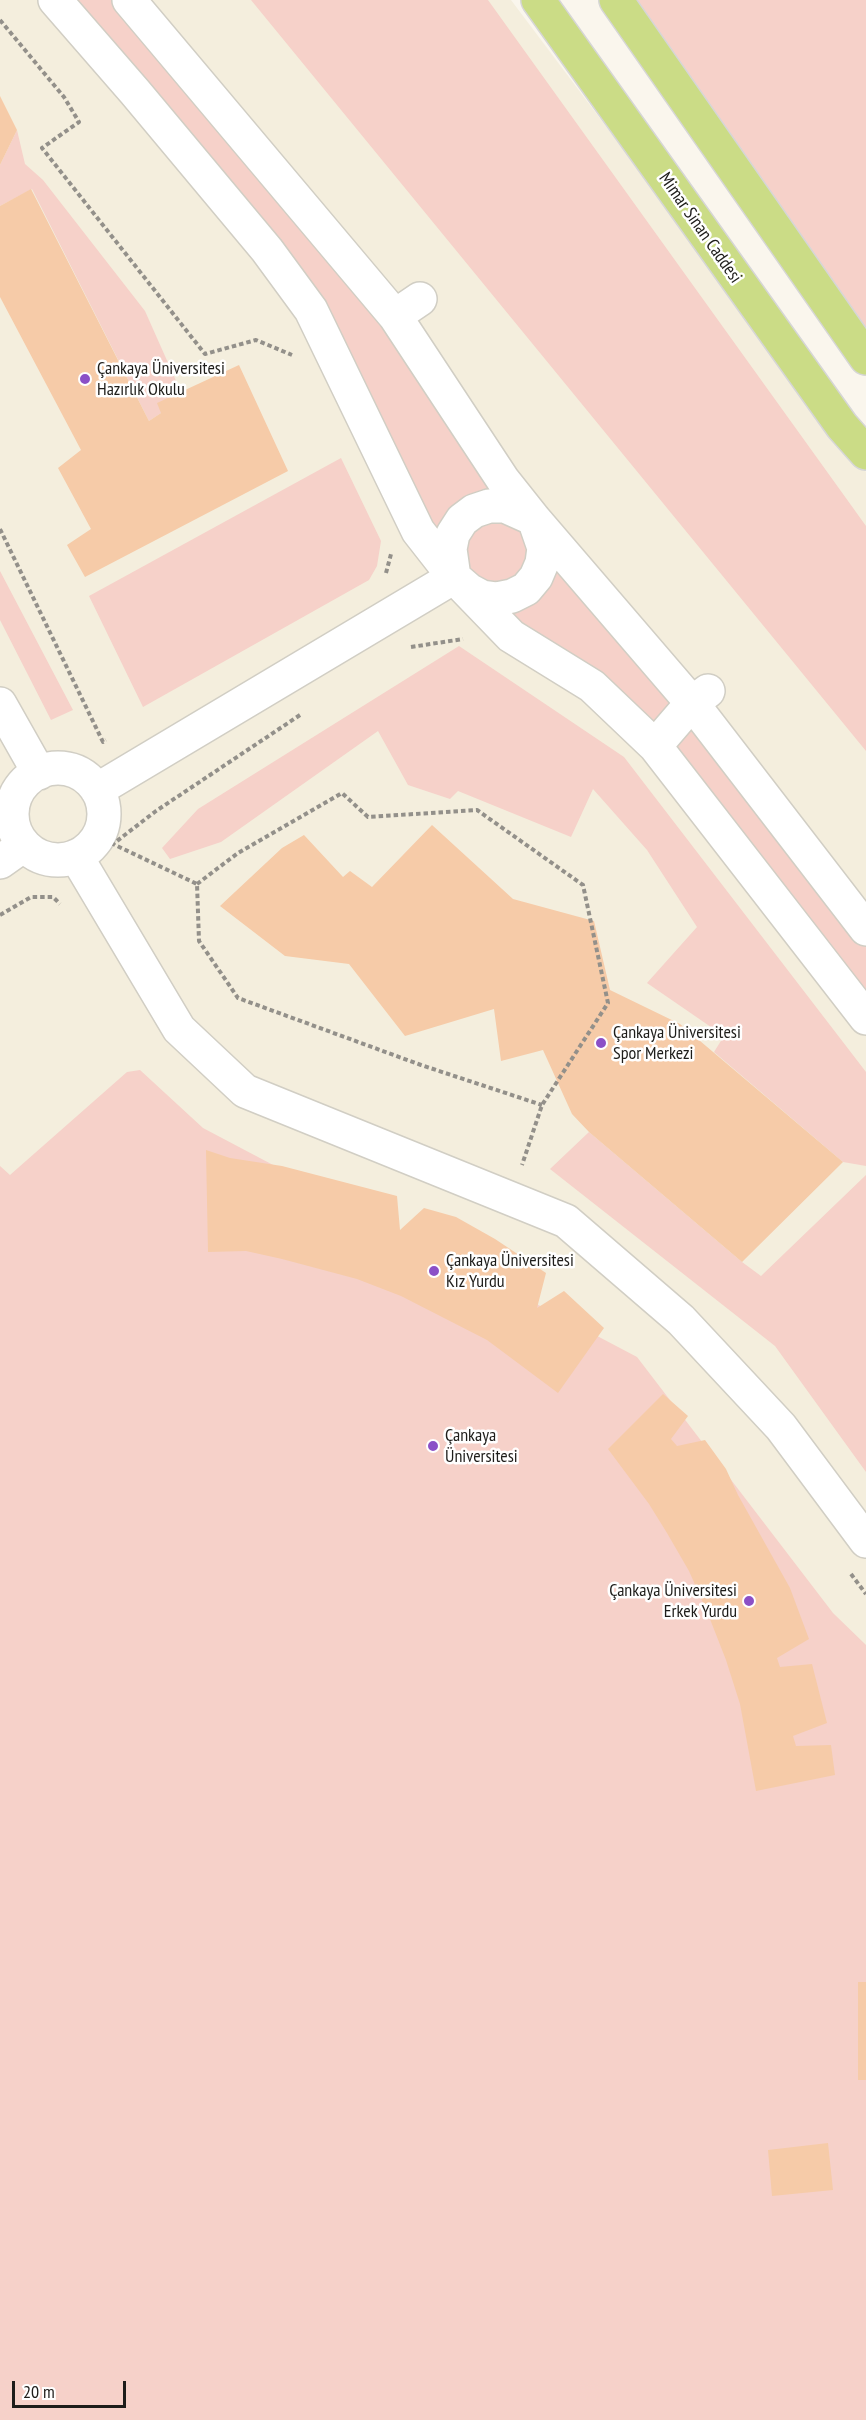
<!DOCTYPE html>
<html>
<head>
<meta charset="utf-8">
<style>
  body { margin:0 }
  #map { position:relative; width:866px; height:2420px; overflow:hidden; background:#faf6ed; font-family:"PT Sans Narrow",sans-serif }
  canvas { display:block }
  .scale { position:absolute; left:12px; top:2381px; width:114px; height:27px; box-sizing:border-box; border:3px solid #1e1d1a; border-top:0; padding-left:8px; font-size:18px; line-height:21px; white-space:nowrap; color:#1e1d1a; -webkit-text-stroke:4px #fff; paint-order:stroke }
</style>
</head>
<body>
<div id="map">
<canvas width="866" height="2420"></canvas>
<div class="scale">20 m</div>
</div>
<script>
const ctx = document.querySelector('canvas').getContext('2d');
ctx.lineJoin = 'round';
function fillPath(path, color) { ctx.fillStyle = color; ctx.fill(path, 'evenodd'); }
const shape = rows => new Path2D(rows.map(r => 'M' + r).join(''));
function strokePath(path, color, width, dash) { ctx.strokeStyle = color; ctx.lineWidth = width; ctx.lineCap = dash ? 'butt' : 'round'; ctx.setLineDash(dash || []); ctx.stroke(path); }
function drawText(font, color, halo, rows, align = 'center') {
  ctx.font = font + ' "PT Sans Narrow",sans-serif'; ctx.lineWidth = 5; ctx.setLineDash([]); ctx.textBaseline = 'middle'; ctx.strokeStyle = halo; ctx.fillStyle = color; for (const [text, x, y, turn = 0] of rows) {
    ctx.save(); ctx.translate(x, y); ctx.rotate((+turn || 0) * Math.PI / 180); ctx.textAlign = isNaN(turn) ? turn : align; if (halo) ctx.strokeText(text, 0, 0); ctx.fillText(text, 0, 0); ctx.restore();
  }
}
const built = shape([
  [0,0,511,0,866,472,866,2420,0,2420]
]);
const green = shape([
  [55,0,129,0,866,933,866,1012,675,770,454,577,311,310],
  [251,0,488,0,866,526,866,751],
  [630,0,866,0,866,339],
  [17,130,25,164,43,180,145,311,181,392,161,413,149,421,32,189,0,206,0,165],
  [341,458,381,541,377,566,369,580,143,707,89,596],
  [0,571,73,710,51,720,0,620],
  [459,646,624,757,866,1072,866,1166,843,1162,714,1052,724,1036,647,983,697,927,647,850,593,789,571,837,458,791,450,799,408,785,378,731,221,842,170,859,162,848,198,809],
  [140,1070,203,1128,637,1357,833,1613,866,1645,866,2420,0,2420,0,1166,10,1175,127,1072],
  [589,1132,742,1262,761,1276,866,1175,866,1472,775,1346,550,1169]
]);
const building = shape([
  [0,96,17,130,0,165],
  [31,189,149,421,161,413,157,403,239,365,288,471,85,577,67,545,91,529,58,468,81,450,0,297,0,206],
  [432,825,513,899,594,921,610,990,680,1024,843,1162,742,1262,589,1132,572,1114,543,1050,501,1061,494,1009,405,1036,349,964,285,956,220,906,282,848,304,835,343,877,350,871,372,887],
  [206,1150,230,1158,282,1166,397,1196,400,1230,424,1208,456,1217,495,1239,546,1273,537,1308,564,1291,604,1328,558,1393,487,1340,401,1296,357,1279,282,1259,246,1251,208,1252],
  [663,1394,688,1416,671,1439,677,1446,705,1440,726,1469,738,1495,790,1588,809,1639,777,1658,780,1667,812,1664,827,1723,793,1736,796,1746,831,1745,835,1775,756,1791,740,1704,726,1660,708,1614,689,1571,667,1533,649,1504,608,1449],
  [858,1982,866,1982,866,2080,858,2080],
  [828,2143,833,2190,772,2196,768,2150]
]);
const path = shape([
  [0,20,64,97,79,122,42,148,205,354,256,340,292,355],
  [0,529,103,742,106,740],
  [386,573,391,554],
  [411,647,463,639],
  [300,715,156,811,113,844,197,884,199,941,238,998,421,1065,542,1105],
  [0,796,2,800,0,804],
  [2,800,13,805],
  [197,884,238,853,342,793,368,817,477,810,583,885,608,1003,542,1105,522,1165],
  [0,915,31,897,53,897,60,904],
  [851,1574,866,1594]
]);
const minor = shape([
  [55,0,135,92,267,250,311,310,418,531,454,577,511,636,592,686,655,746,866,1018],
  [129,0,395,316,503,480,534,519,692,703,866,929],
  [395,316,420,299],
  [489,506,505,506,534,519,544,548,542,563,536,577,526,589,512,596,497,599,482,597,469,590,454,577,450,549,453,534,462,520,474,511,489,506],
  [0,704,39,773],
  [655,746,692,703,708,691],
  '12 814a46 46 0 1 1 92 0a46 46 0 1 1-92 0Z',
  [97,790,454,577],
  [76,856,179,1029,245,1091,566,1221,681,1320,781,1427,866,1541],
  [0,862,24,845]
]);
const major = shape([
  [538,0,842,426,866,453],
  [616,0,866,358]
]);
const markers = [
  [85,379,6,"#8b50c7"],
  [601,1043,6,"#8b50c7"],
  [434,1271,6,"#8b50c7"],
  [433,1446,6,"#8b50c7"],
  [749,1601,6,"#8b50c7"]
];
const streetNames = [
  ["Mimar Sinan Caddesi",700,228,55]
];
const poiNames = [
  ["Çankaya Üniversitesi",97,369],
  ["Hazırlık Okulu",97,390],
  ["Çankaya Üniversitesi",613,1033],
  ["Spor Merkezi",613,1054],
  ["Çankaya Üniversitesi",446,1261],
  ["Kız Yurdu",446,1282],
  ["Çankaya",445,1436],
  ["Üniversitesi",445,1457],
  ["Çankaya Üniversitesi",737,1591,"right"],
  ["Erkek Yurdu",737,1612,"right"]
];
fillPath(built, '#f4eedd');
fillPath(green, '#f6d1c9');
fillPath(building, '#f6cba8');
strokePath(minor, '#d1cec4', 36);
strokePath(major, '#d6d6d6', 36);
strokePath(path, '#93908a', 4, [4.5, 3]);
strokePath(minor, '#fff', 33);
strokePath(major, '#cbdc86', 33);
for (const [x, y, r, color] of markers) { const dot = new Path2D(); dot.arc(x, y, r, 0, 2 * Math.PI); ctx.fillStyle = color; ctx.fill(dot); strokePath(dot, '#fff', 2); }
drawText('18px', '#1e1d1a', '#fff', streetNames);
drawText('18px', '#1e1d1a', '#fff', poiNames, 'left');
</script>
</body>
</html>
